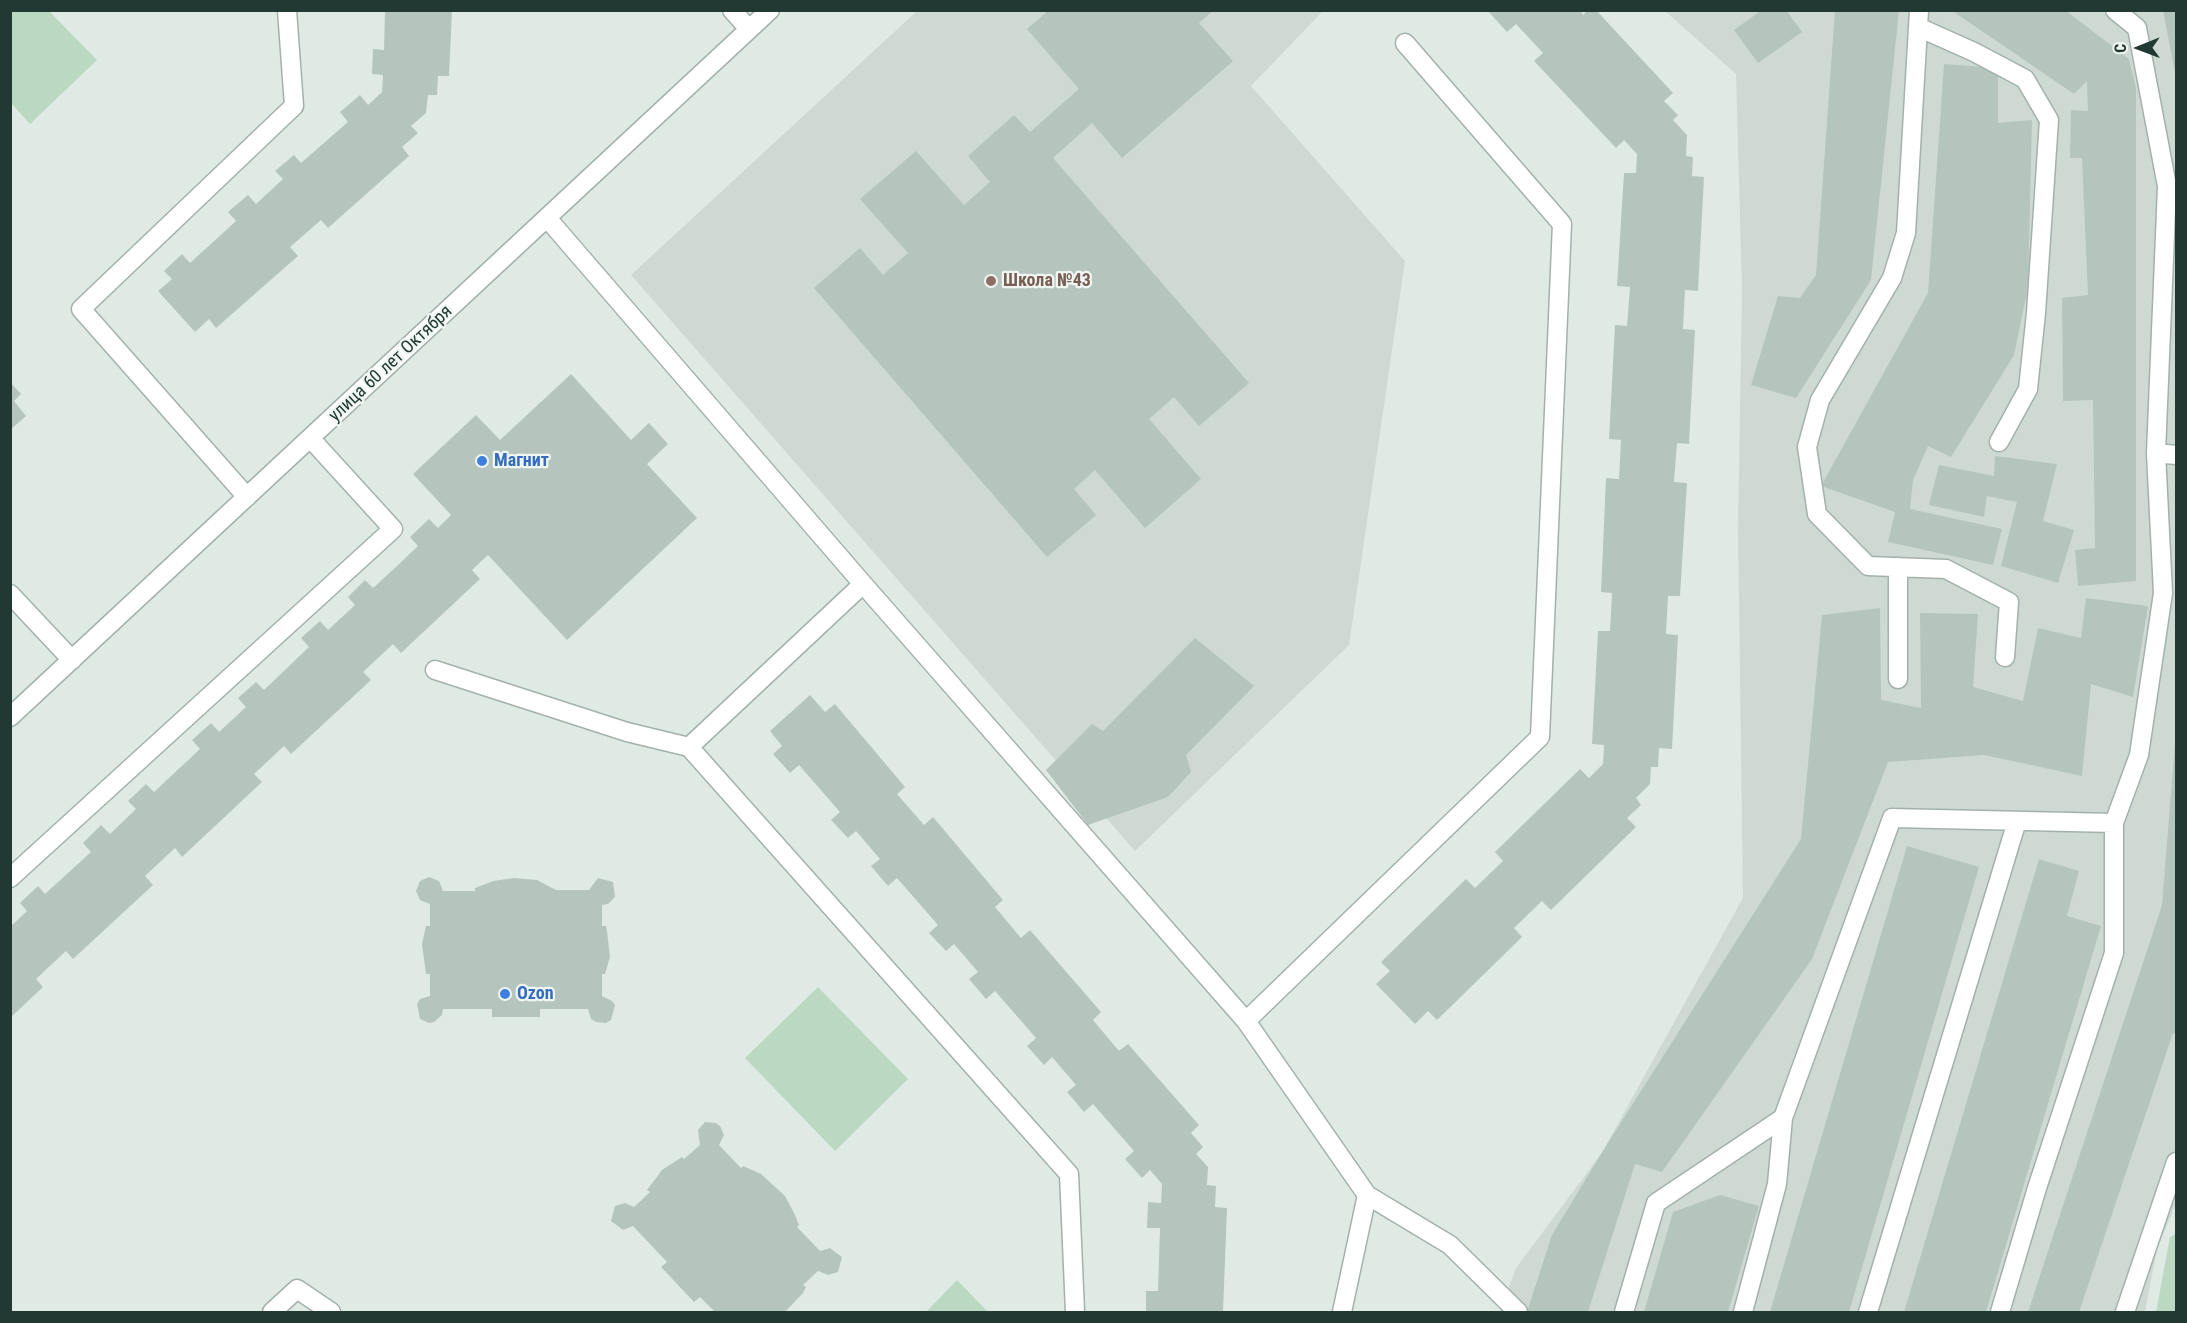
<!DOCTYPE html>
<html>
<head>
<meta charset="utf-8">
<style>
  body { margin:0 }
  #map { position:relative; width:2187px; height:1323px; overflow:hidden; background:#e0eae5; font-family:"Roboto Condensed",sans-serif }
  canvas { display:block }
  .frame { position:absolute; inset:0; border:12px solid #223832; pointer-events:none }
  .north { position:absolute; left:2109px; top:18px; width:60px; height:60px; -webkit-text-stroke:4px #f0f7f3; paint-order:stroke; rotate:269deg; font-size:16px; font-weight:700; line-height:24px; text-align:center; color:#223832 }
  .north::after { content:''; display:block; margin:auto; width:21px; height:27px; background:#223832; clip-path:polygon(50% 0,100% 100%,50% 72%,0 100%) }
</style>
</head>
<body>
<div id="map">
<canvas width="2187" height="1323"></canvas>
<div class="frame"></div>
<div class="north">С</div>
</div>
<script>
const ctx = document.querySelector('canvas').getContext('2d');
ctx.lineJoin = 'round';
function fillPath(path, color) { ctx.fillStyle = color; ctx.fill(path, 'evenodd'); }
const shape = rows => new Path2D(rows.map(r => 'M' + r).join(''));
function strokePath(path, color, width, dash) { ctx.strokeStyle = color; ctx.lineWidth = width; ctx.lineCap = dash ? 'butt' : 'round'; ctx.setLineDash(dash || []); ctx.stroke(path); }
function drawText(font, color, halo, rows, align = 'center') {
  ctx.font = font + ' "Roboto Condensed",sans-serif'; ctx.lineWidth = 4.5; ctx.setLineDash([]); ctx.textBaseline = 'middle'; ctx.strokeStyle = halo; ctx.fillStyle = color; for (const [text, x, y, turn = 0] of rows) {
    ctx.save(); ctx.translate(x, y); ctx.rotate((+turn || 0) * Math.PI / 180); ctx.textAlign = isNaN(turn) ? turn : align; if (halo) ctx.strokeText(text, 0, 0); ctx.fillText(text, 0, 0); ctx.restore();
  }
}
const built = shape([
  [917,11,1323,11,1251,86,1405,261,1349,645,1135,851,631,275],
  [1665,11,2176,11,2176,1204,2157,1249,2145,1312,1500,1312,1516,1268,1601,1154,1743,898,1738,529,1742,290,1736,74]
]);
const green = shape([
  [11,10,49,11,97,60,30,124,11,103],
  [818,987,908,1079,835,1151,745,1058],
  [2176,1234,2176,1312,2156,1312,2170,1237],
  [957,1280,988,1312,926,1312]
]);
const building = shape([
  [385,10,452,10,449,76,438,76,437,95,428,95,426,113,411,126,418,133,402,147,409,156,328,228,321,220,290,247,298,256,216,328,209,319,195,332,158,291,172,279,164,271,182,254,190,263,236,221,228,212,248,195,256,204,283,179,275,171,294,155,301,163,348,122,340,112,360,95,368,105,382,92,383,75,372,74,373,49,384,50],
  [1049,10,1214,10,1199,23,1233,61,1122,158,1092,123,1053,158,1249,383,1199,426,1174,397,1149,419,1201,479,1145,528,1095,470,1074,489,1096,515,1047,557,814,288,860,248,883,275,908,253,860,199,916,151,964,205,990,182,968,156,1014,115,1030,132,1079,89,1027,29],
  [1487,10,1580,10,1583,15,1588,10,1596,10,1673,93,1664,101,1678,115,1673,120,1687,135,1686,156,1693,157,1692,176,1704,177,1698,291,1685,290,1683,329,1695,330,1689,444,1677,443,1674,482,1687,483,1680,596,1668,596,1666,634,1678,635,1672,749,1659,748,1658,767,1651,767,1650,784,1636,798,1641,805,1627,818,1636,827,1551,910,1542,901,1514,928,1522,937,1437,1020,1428,1011,1415,1024,1376,984,1390,971,1381,962,1466,879,1475,888,1503,861,1495,852,1580,769,1589,778,1603,764,1604,745,1592,744,1598,631,1610,631,1612,593,1601,592,1606,478,1619,479,1621,440,1609,439,1612,383,1615,325,1627,326,1630,287,1617,286,1624,173,1636,173,1637,154,1624,140,1616,148,1534,61,1543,53,1516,24,1507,32],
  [1762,10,1786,10,1802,32,1758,63,1734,30],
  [1835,10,1899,10,1871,280,1796,398,1751,385,1778,296,1800,298,1816,275],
  [1951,10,2065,10,2129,59,2136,88,2136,581,2078,586,2075,550,2095,548,2093,400,2063,401,2062,298,2088,295,2082,158,2070,158,2071,110,2088,111,2087,81,2074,94],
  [2163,10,2176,10,2176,73,2175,73],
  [1944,64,1998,68,1998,123,2032,120,2028,288,2014,355,1951,457,1928,446,1913,480,1910,509,2002,529,1993,565,1888,542,1895,512,1821,486,1928,293],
  [571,374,631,440,649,423,668,444,647,464,697,518,567,640,488,555,472,570,480,579,401,653,393,644,363,672,371,680,291,754,284,746,254,774,262,782,182,857,175,848,145,876,153,885,73,959,66,951,36,979,43,987,10,1018,10,927,27,911,20,903,38,886,45,894,91,852,83,843,101,825,110,834,136,809,128,801,146,784,154,792,200,749,192,740,211,723,219,732,246,707,238,698,256,682,264,690,309,647,301,638,320,621,328,630,355,605,348,597,365,580,373,588,396,567,418,546,410,537,429,519,438,528,451,515,413,474,476,415,500,440],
  [10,382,21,394,14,401,26,416,10,430],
  [1995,456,2057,464,2043,521,2074,530,2058,583,2001,566,2017,502,1987,496,1984,517,1929,505,1939,465,1994,476],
  [2086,598,2148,606,2133,697,2091,684,2082,776,1984,755,1888,762,1812,959,1662,1172,1635,1164,1588,1312,1527,1312,1552,1235,1601,1154,1801,839,1822,615,1880,608,1881,700,1921,708,1920,613,1978,614,1973,687,2023,701,2038,628,2081,638],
  [1195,638,1254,686,1186,755,1191,772,1168,797,1088,825,1046,770,1092,724,1103,731],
  [810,695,825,712,835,704,905,787,897,794,924,825,933,817,1003,900,995,907,1021,938,1030,930,1101,1012,1093,1020,1119,1051,1128,1044,1199,1125,1191,1133,1203,1147,1196,1154,1208,1167,1207,1185,1216,1186,1215,1207,1227,1208,1223,1312,1146,1312,1146,1291,1158,1291,1160,1228,1147,1228,1148,1202,1161,1203,1162,1184,1150,1170,1142,1178,1125,1159,1134,1151,1093,1104,1084,1112,1067,1092,1076,1085,1052,1057,1044,1065,1027,1046,1036,1038,995,991,986,999,969,979,978,972,954,944,946,951,929,933,938,925,897,878,888,886,871,866,880,859,856,831,848,838,831,820,840,812,799,765,790,773,773,754,782,746,770,731],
  [2175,743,2176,1034,2173,1033,2079,1312,2028,1312,2162,905],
  [1907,846,1979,867,1849,1312,1770,1312],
  [2039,859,2079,871,2067,916,2101,926,1986,1312,1904,1312],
  [429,877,439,881,443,891,475,891,475,888,493,881,514,878,537,880,556,890,589,890,598,878,613,882,615,897,608,904,602,905,602,926,606,926,607,931,610,957,605,974,602,974,602,996,612,1001,615,1005,611,1020,606,1023,596,1022,591,1019,588,1009,540,1009,540,1017,492,1017,492,1009,443,1009,442,1015,434,1022,429,1023,420,1019,417,1004,420,999,430,996,430,974,426,974,422,944,426,926,430,926,430,904,420,900,416,891,420,881],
  [705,1122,716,1123,720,1126,724,1135,719,1145,741,1168,743,1166,761,1174,785,1196,795,1215,799,1225,797,1227,820,1251,830,1248,842,1257,838,1272,828,1275,818,1271,803,1285,806,1287,803,1293,785,1312,715,1312,700,1297,694,1302,661,1267,667,1262,633,1226,623,1230,611,1221,615,1206,625,1203,634,1207,650,1192,647,1190,662,1170,682,1157,684,1159,700,1145,698,1130],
  [1720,1195,1759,1206,1728,1312,1644,1312,1673,1212]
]);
const minor = shape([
  [732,10,749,29],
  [1919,10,1906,233,1892,278,1820,400,1807,447,1817,514,1868,566,1946,569,2009,602,2005,657],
  [2115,10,2137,28,2167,186,2156,453],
  [1918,27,1974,52,2025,79,2049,120,2036,313,2028,389,1999,442],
  [547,218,863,584,1246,1021,1367,1195,1450,1245,1518,1312],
  [247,497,81,309,294,106,287,10],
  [10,594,72,660],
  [435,670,627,732,689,747,863,584],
  [1898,679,1898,567],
  [10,717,770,10],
  [689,747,1069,1174,1075,1312],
  [10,878,393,529,311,439],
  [1246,1021,1540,737,1562,224,1405,43],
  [272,1312,297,1289,331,1312],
  [1342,1312,1367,1195],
  [1624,1312,1656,1203,1783,1118,1892,818,2114,823],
  [1743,1312,1777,1184,1783,1118],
  [1868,1312,2017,821],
  [2000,1312,2037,1188,2114,953,2114,823,2139,755,2163,593,2156,453,2176,455],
  [2125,1312,2176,1162]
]);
const markers = [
  [991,281,6,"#8d6e63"],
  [482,461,6,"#3f7fe0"],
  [505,994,6,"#3f7fe0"]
];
const educationNames = [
  ["Школа №43",1003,281]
];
const streetNames = [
  ["улица 60 лет Октября",391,364,-43]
];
const shopNames = [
  ["Магнит",494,461],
  ["Ozon",517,994]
];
fillPath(built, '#ced9d4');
fillPath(green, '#bbd9c2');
fillPath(building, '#b6c4be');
strokePath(minor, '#a3b1ac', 21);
strokePath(minor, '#fff', 18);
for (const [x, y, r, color] of markers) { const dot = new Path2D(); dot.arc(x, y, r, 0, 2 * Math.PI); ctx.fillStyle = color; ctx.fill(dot); strokePath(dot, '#f0f7f3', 2); }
drawText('bold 18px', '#785e54', '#f0f7f3', educationNames, 'left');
drawText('18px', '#223832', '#f0f7f3', streetNames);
drawText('bold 18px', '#366cbe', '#f0f7f3', shopNames, 'left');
</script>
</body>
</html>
